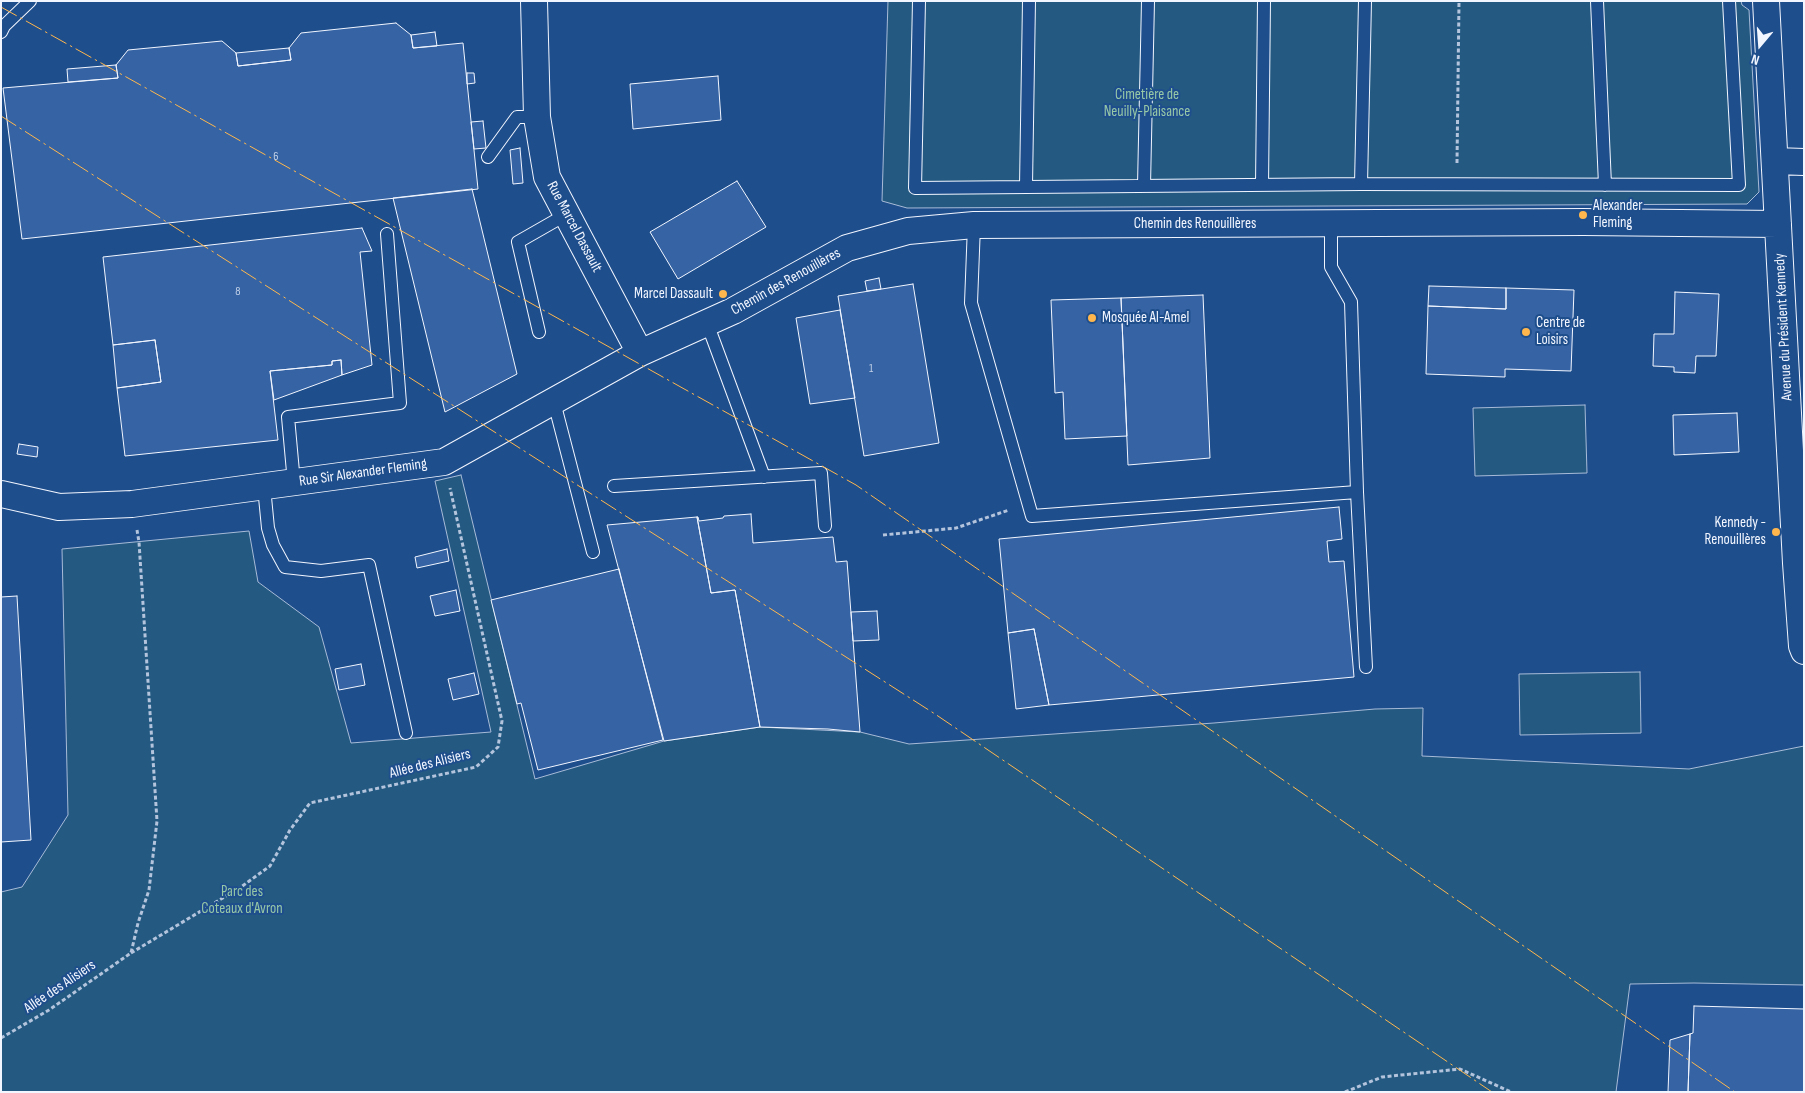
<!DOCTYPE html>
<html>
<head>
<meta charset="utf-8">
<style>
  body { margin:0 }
  #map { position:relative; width:1805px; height:1093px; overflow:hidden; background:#1f4e8c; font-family:"Sofia Sans Condensed",sans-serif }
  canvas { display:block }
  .frame { position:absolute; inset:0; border:2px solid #f2f6ff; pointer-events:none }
  .north { position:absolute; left:1735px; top:20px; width:50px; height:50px; -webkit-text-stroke:4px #1f4e8c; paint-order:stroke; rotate:198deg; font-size:14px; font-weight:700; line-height:20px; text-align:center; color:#f2f6ff }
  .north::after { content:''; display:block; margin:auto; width:18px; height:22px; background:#f2f6ff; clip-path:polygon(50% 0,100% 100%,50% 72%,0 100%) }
</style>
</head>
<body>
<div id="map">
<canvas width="1805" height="1093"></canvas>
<div class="frame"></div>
<div class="north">N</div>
</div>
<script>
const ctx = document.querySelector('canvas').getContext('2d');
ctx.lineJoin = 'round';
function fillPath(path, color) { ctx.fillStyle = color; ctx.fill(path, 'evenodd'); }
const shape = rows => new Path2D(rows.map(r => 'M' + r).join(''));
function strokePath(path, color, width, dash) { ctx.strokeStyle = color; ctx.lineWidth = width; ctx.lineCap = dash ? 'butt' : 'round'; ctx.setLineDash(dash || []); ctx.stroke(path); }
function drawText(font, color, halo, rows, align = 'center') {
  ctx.font = font + ' "Sofia Sans Condensed",sans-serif'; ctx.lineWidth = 4; ctx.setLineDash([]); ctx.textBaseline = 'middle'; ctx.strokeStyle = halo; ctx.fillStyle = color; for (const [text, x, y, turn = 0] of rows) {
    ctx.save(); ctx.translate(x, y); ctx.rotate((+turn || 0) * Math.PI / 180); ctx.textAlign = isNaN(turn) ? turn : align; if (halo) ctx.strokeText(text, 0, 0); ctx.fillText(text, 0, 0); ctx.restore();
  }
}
const green = shape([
  [888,1,1741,1,1742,5,1749,10,1759,192,1747,204,907,208,882,201,888,1],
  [1585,405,1587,473,1475,476,1473,408,1585,405],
  [461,475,535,779,664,741,760,727,860,732,909,744,1214,723,1375,709,1423,708,1422,756,1689,769,1804,746,1804,985,1694,983,1630,984,1616,1092,1,1092,1,892,22,887,68,815,62,549,249,531,258,582,319,627,351,743,491,732,435,481,461,475],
  [1640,672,1641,733,1520,735,1519,674,1640,672]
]);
const building = shape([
  [396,23,411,35,413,48,463,43,478,189,22,239,3,88,118,78,116,65,128,50,222,41,236,53,238,66,291,60,289,48,301,33,396,23],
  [435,32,437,46,413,48,411,35,435,32],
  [289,48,291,60,238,66,236,53,289,48],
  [116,65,118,78,68,82,67,69,116,65],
  [467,73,474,73,475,83,467,84,467,73],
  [718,76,721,120,633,129,630,84,718,76],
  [483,121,486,148,474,149,471,122,483,121],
  [520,148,523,183,513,184,510,150,520,148],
  [737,181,766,227,678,279,650,232,737,181],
  [472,189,517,374,445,412,393,198,472,189],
  [362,228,372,251,360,252,372,365,342,375,341,360,332,361,332,365,270,371,278,440,125,456,117,388,161,382,155,340,113,345,103,257,362,228],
  [879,278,881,289,867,291,865,281,879,278],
  [913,284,939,443,864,456,838,296,913,284],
  [1429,286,1506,288,1506,309,1428,306,1429,286],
  [1506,288,1574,290,1571,371,1505,369,1505,377,1426,374,1428,306,1506,309,1506,288],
  [1675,292,1719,294,1716,356,1696,356,1695,373,1674,372,1674,367,1653,366,1654,334,1674,334,1675,292],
  [1203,295,1210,458,1128,465,1121,298,1203,295],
  [1121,298,1127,436,1065,439,1063,392,1055,393,1051,300,1121,298],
  [840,310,855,398,810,404,796,318,840,310],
  [155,340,161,382,117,388,113,345,155,340],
  [341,360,342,375,274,400,270,371,332,365,332,361,341,360],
  [1737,413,1739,452,1674,455,1673,415,1737,413],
  [19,444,38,447,37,457,17,454,19,444],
  [1339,507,1342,539,1327,541,1329,562,1344,561,1354,677,1049,705,1034,629,1008,633,999,539,1339,507],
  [751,514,753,543,833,537,836,562,847,561,860,732,828,729,760,727,735,590,711,593,697,517,698,517,699,521,723,518,724,516,751,514],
  [697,517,711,593,735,590,760,727,664,741,607,525,697,517],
  [447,549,449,561,417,568,415,557,447,549],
  [619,569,663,740,538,770,521,703,517,704,491,600,619,569],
  [456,590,460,611,435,616,430,596,456,590],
  [17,596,31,840,1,842,1,597,17,596],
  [877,611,879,640,853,641,851,612,877,611],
  [1034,629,1049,705,1016,709,1008,633,1034,629],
  [361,664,365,685,339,690,335,669,361,664],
  [474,673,479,694,453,700,448,679,474,673],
  [1694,1006,1804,1009,1804,1092,1688,1092,1690,1034,1693,1033,1694,1006],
  [1690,1034,1688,1092,1668,1092,1670,1040,1690,1034]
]);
const path = shape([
  [1457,163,1459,1],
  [883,535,956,528,1009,510],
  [131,953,241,887,270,866,290,830,310,803,476,767,498,747,502,721,450,488],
  [1,1038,49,1010,131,953,138,923,149,890,157,821,139,542,137,530],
  [1345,1092,1382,1077,1460,1069,1511,1092]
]);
const service = shape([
  [919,1,915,188,1361,184,1739,185,1729,1],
  [1597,1,1605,185],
  [1,32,4,26,30,1],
  [488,157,517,117,537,117],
  [1361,184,1365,1],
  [1026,185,1029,1],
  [1144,185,1148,1],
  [1262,185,1264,1],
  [1331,224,1331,267,1351,302,1357,492,1366,667],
  [974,225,971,303,1032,516,1357,492],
  [707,323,764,477],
  [539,332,518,242,567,214],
  [554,402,593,552],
  [294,483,288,417,400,403,387,234],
  [614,486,821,473,825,526],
  [264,487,268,528,273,545,285,567,321,571,369,565,406,733]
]);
const minor = shape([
  [534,1,537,117,547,177,640,353],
  [1766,1,1796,563,1802,646,1804,651],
  [1775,161,1804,162],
  [1,494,59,507,132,504,444,462,640,353,733,311,847,248,908,231,974,225,1583,222,1778,224]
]);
const power = shape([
  [1,7,856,485,1735,1092],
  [1,116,935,714,1492,1092]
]);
const markers = [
  [1583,215,5,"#ffb74d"],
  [723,294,5,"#ffb74d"],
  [1092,318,5,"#ffb74d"],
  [1526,332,5,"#ffb74d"],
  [1776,532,5,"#ffb74d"]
];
const numberNames = [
  ["6",276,157],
  ["8",238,292],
  ["1",871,369]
];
const parkNames = [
  ["Cimetière de",1147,95],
  ["Neuilly-Plaisance",1147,112],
  ["Parc des",242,892],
  ["Coteaux d'Avron",242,909]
];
const poiNames = [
  ["Alexander",1593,206],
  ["Fleming",1593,223],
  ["Marcel Dassault",713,294,"right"],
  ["Mosquée Al-Amel",1102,318],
  ["Centre de",1536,323],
  ["Loisirs",1536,340],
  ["Kennedy -",1766,523,"right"],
  ["Renouillères",1766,540,"right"]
];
const streetNames = [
  ["Chemin des Renouillères",1195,224],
  ["Rue Marcel Dassault",574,227,62],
  ["Chemin des Renouillères",786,282,-29],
  ["Avenue du Président Kennedy",1784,327,-93],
  ["Rue Sir Alexander Fleming",363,473,-8],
  ["Allée des Alisiers",430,764,-14],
  ["Allée des Alisiers",60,987,-34]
];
fillPath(green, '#245a82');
strokePath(green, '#a8bbd7', 1);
fillPath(building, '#3563a3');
strokePath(building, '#f2f6ff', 1);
strokePath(service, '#f2f6ff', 14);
strokePath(minor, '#f2f6ff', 28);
strokePath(path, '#b3c4dc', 3, [4, 2.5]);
strokePath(service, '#1f4e8c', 12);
strokePath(minor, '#1f4e8c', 26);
strokePath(power, '#ffb74d', 1, [18, 4, 2.5, 4]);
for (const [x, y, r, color] of markers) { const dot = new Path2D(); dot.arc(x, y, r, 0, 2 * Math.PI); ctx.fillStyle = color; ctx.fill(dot); strokePath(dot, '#1f4e8c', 2); }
drawText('12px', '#c3d1e8', null, numberNames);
drawText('15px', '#97c8a6', '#1f4e8c', parkNames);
drawText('15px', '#f2f6ff', '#1f4e8c', poiNames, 'left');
drawText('15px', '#f2f6ff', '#1f4e8c', streetNames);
</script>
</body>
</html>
